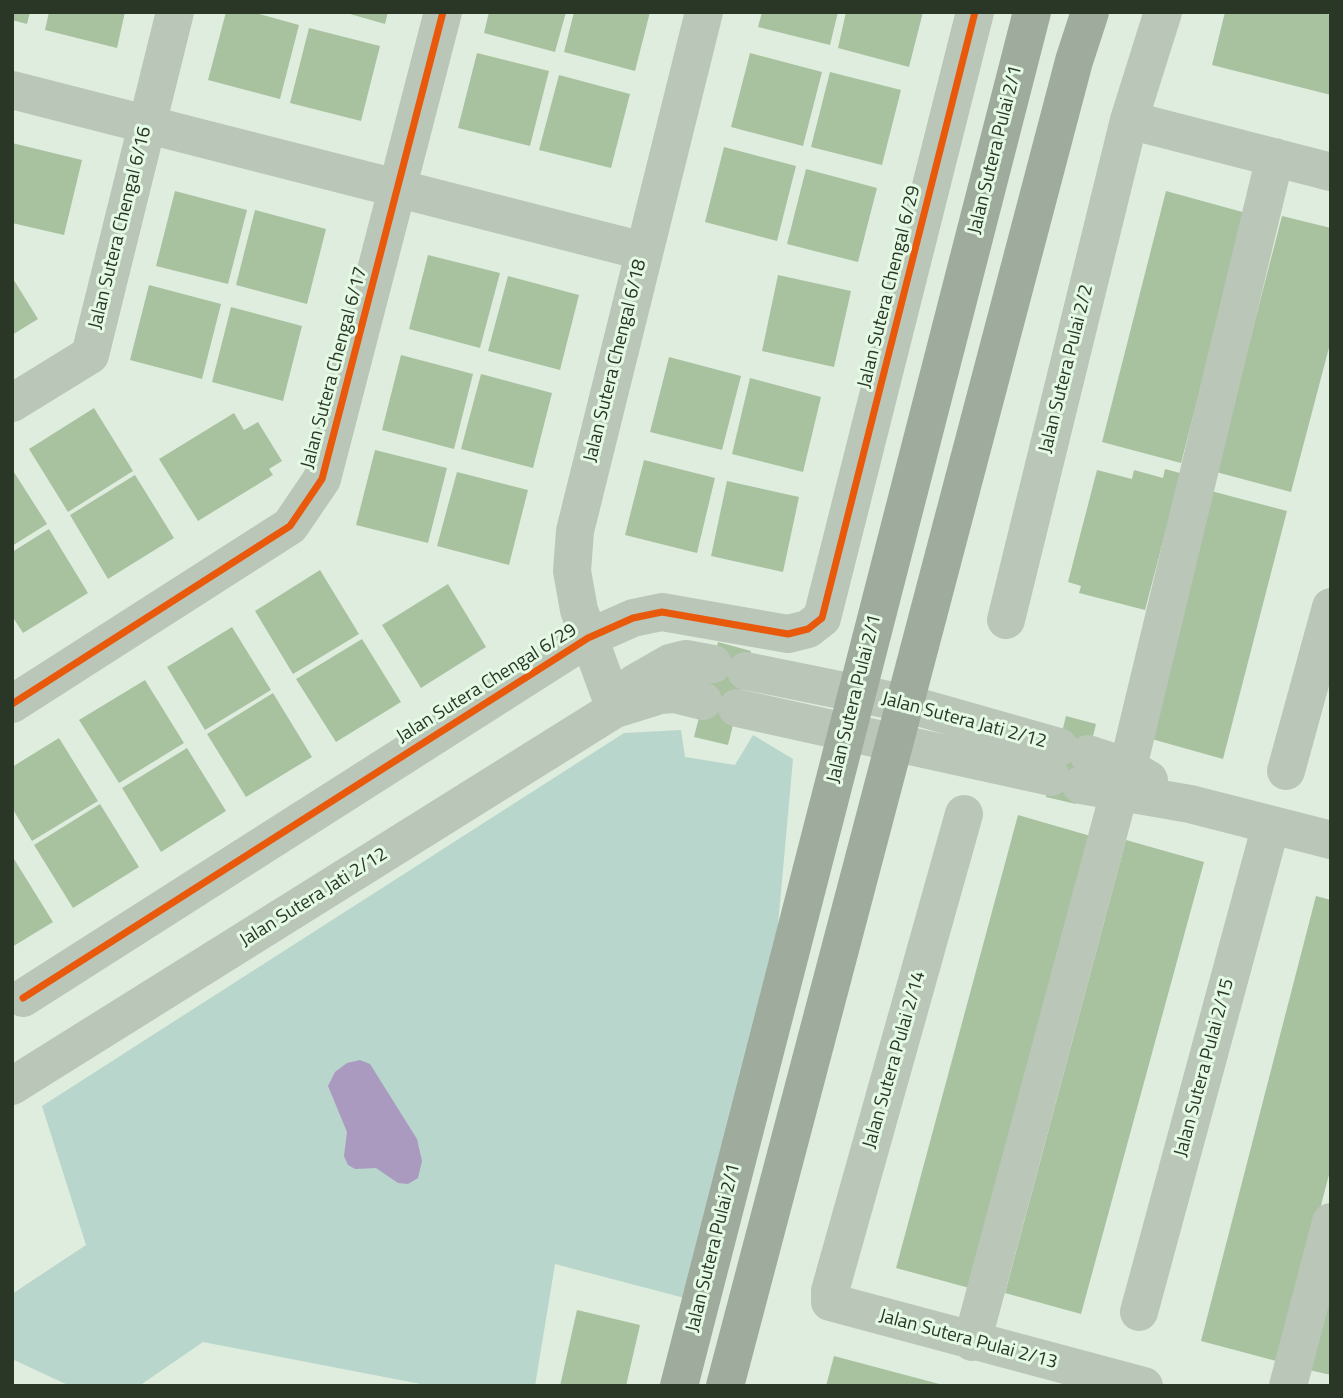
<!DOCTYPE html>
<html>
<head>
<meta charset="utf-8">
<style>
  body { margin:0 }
  #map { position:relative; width:1343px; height:1398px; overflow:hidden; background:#dfeddf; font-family:"Titillium Web",sans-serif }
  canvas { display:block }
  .frame { position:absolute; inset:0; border:14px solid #2a3626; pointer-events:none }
</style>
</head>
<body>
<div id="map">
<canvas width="1343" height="1398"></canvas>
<div class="frame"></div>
</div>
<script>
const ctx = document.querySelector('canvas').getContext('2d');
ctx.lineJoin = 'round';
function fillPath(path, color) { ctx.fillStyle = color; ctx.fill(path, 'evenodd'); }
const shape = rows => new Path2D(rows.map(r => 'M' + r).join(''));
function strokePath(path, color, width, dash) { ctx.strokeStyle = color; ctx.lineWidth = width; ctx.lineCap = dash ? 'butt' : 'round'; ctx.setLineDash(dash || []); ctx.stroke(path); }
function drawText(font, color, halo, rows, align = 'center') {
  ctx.font = font + ' "Titillium Web",sans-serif'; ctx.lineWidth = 6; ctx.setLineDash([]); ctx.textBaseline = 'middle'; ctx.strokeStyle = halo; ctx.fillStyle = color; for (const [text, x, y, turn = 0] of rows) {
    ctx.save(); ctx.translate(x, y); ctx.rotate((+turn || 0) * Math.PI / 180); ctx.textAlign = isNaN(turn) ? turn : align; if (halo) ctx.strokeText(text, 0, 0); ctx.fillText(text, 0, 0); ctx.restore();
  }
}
const green = shape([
  [681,730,685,757,735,765,753,735,793,759,777,936,696,1301,555,1264,535,1386,431,1386,203,1342,139,1386,70,1386,12,1359,12,1294,86,1245,42,1106,624,733]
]);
const water = shape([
  [360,1060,370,1064,417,1139,422,1161,418,1178,408,1184,398,1183,376,1168,355,1169,348,1165,344,1156,347,1132,328,1086,335,1072,347,1063]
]);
const building = shape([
  [12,12,30,12,27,24,12,20],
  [49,12,125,12,117,48,45,30],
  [226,12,252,12,299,25,280,99,208,80],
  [343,12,388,12,385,24],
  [489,12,566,12,555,52,484,33],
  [574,12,650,12,635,71,564,52],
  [762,12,838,12,830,45,758,27],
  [846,12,923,12,909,67,838,48],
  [1225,12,1318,12,1331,15,1331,95,1212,65],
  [309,28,380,46,361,121,290,103],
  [477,53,549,71,530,146,458,128],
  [750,53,822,72,803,146,731,127],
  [830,72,901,90,882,165,811,147],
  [559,75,630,94,611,168,539,150],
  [12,143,82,160,64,235,12,223],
  [724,147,796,166,777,241,705,222],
  [806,169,877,188,858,262,787,244],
  [175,191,247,210,228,284,156,266],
  [1166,191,1246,213,1181,463,1102,442],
  [255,210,326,229,307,304,236,285],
  [1282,216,1331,228,1331,340,1291,492,1216,472],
  [428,255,500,273,480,348,409,329],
  [778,275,851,291,834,367,762,351],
  [508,276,579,295,560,370,488,351],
  [12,277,38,319,12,335],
  [149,285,221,304,202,379,130,360],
  [231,307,302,326,283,401,212,382],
  [401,355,473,374,454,449,382,430],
  [669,357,741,376,722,450,650,432],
  [481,374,552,393,533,468,461,449],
  [750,378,821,397,803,472,732,454],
  [94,408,133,471,68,512,29,449],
  [234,413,244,430,258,422,282,461,269,469,273,475,198,521,159,459],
  [375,450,447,468,428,543,356,525],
  [644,460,715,478,697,553,625,535],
  [12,469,47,524,12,546],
  [1165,469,1191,476,1174,499,1145,610,1079,593,1081,586,1068,582,1097,470,1132,479,1134,470,1163,478],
  [457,472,528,490,509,565,437,546],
  [135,475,174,538,108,579,70,515],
  [727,481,799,497,783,572,711,556],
  [1211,491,1287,511,1223,759,1148,738],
  [49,529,88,593,23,633,12,616,12,552],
  [320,570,359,634,293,674,255,611],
  [448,584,486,647,421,688,382,625],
  [232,627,271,690,205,730,167,667],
  [362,639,401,702,336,742,296,679],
  [718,642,751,651,728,745,694,737],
  [145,680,184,743,119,783,79,720],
  [273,693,312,757,246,797,207,734],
  [1066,716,1096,724,1076,804,1046,797],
  [59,738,98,801,32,841,12,808,12,767],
  [187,748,226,811,161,852,122,788],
  [100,804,139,867,73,908,34,845],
  [1018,815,1094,837,973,1289,896,1268],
  [1126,840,1204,862,1081,1314,1005,1293],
  [14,859,53,922,12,947,12,860],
  [1316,896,1331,900,1331,1167,1280,1362,1201,1341],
  [1331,1287,1331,1375,1309,1370],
  [577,1310,640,1325,626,1386,560,1386],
  [834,1356,943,1385,943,1386,826,1386]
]);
const minor = shape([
  [12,90,643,251],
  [1129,120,1331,172],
  [12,403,90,355,175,12],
  [1006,620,1129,120,1163,12],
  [746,671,904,703,1059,747],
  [621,702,635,683,670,663,686,659,713,664],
  [12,704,290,526,322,479,443,12],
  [737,708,1051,777],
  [615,709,579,610,572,571,575,531,704,12],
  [1088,754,1128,767,1149,780],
  [1128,767,1275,157],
  [1286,771,1331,607],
  [1081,785,1190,804,1331,840],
  [964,814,830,1291,830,1302,1144,1386],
  [23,998,588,638,633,618,662,612,788,634,808,629,822,618,975,12],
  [12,1086,615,709,660,695,675,694,703,701],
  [1139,1312,1271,825],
  [972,1342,1119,793],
  [1288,1386,1331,1222]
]);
const major = shape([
  [679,1386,1032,12],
  [725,1386,1074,61,1090,12]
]);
const cycleway = shape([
  [12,704,290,526,322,479,443,12],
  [23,998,588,638,633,618,662,612,788,634,808,629,822,618,975,12]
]);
const streetNames = [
  ["Jalan Sutera Pulai 2/1",996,150,-76],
  ["Jalan Sutera Chengal 6/16",121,228,-76],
  ["Jalan Sutera Chengal 6/29",890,287,-76],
  ["Jalan Sutera Chengal 6/18",616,361,-76],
  ["Jalan Sutera Chengal 6/17",335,368,-75],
  ["Jalan Sutera Pulai 2/2",1067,369,-76],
  ["Jalan Sutera Chengal 6/29",487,684,-32],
  ["Jalan Sutera Pulai 2/1",855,699,-76],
  ["Jalan Sutera Jati 2/12",964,721,15],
  ["Jalan Sutera Jati 2/12",314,898,-32],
  ["Jalan Sutera Pulai 2/14",895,1060,-74],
  ["Jalan Sutera Pulai 2/15",1205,1068,-75],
  ["Jalan Sutera Pulai 2/1",714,1248,-76],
  ["Jalan Sutera Pulai 2/13",968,1340,15]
];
fillPath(green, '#b8d6cb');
fillPath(water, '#aa9ac0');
fillPath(building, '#a8c29f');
strokePath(minor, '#b9c6b8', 38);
strokePath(major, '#9eab9d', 38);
strokePath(cycleway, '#e8590c', 7);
drawText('19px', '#2a3626', '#e5fae5', streetNames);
</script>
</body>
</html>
